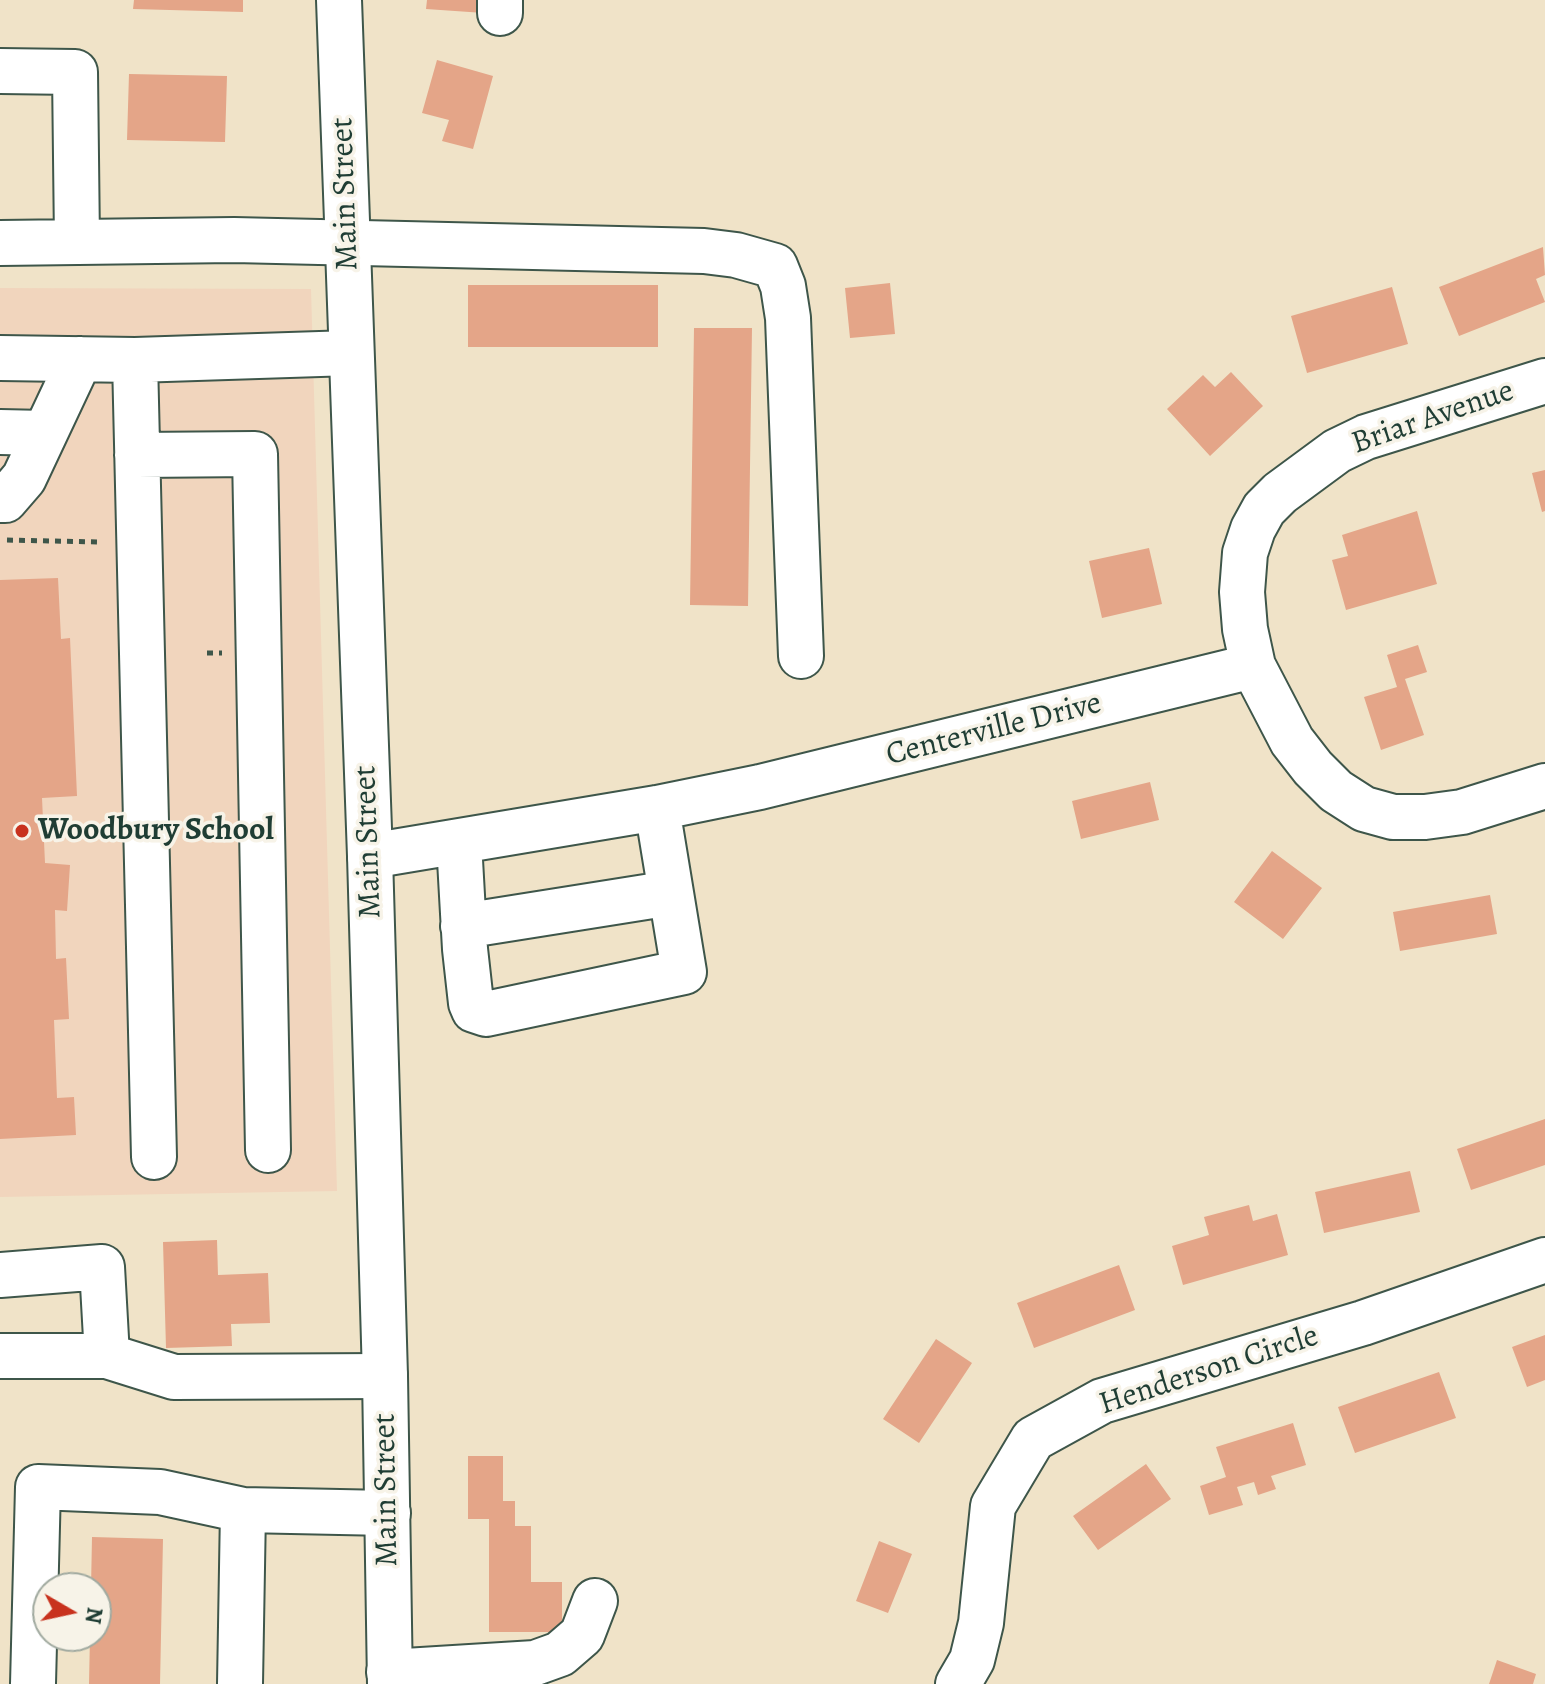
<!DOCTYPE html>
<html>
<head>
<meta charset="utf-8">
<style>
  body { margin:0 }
  #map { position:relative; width:1545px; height:1684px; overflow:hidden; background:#f0e3c8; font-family:Alegreya,serif }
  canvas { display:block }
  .north { position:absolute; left:32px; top:1572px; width:80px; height:80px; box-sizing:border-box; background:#f7f3e8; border:2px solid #a1aaa0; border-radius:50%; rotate:99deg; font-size:22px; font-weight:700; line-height:32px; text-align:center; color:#1f3d34 }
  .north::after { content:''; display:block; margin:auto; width:28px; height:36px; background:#c8321e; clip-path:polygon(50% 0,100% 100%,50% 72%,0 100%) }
</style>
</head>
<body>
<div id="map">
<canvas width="1545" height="1684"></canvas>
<div class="north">N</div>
</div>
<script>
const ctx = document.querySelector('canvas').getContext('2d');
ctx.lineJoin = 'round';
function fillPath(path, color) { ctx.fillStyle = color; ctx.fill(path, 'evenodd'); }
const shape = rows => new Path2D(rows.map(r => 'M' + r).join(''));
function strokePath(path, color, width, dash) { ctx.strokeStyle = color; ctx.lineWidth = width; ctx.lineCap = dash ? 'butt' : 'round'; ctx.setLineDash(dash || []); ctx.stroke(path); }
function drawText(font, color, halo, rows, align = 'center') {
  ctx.font = font + ' Alegreya,serif'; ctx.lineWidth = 7; ctx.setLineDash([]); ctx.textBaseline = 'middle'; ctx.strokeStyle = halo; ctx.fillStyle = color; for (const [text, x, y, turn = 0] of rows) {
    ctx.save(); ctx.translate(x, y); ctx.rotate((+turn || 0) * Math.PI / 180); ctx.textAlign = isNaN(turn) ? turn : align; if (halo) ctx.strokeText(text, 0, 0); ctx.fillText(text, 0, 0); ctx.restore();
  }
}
const built = shape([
  [0,288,311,289,337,1191,0,1197]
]);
const building = shape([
  [134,0,243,0,243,12,133,9],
  [427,0,485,0,484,13,426,9],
  [437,60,493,76,473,149,442,141,449,120,422,113],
  [129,74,227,76,225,142,127,140],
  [1543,247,1545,275,1536,279,1545,302,1459,336,1439,287],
  [890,283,895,334,850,338,845,288],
  [468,285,658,285,658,347,468,347],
  [1392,287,1408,344,1307,373,1291,316],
  [694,328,752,328,748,606,690,605],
  [1231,372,1263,406,1210,456,1167,409,1203,375,1215,387],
  [1545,470,1545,511,1542,512,1532,473],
  [1417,511,1437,584,1346,610,1332,560,1348,556,1342,535],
  [1149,548,1162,604,1102,618,1089,561],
  [58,578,61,639,70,638,77,796,42,798,45,863,70,865,67,911,55,910,56,959,66,958,69,1019,54,1020,57,1098,74,1097,76,1135,0,1139,0,580],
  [1418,645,1427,672,1405,679,1424,735,1381,750,1364,697,1397,687,1387,655],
  [1150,782,1159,820,1081,839,1072,801],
  [1272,851,1322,888,1283,939,1234,902],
  [1490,895,1497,934,1400,951,1393,912],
  [1545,1119,1545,1165,1471,1190,1457,1149],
  [1410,1171,1420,1212,1324,1233,1315,1192],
  [1249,1205,1253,1221,1277,1214,1288,1255,1183,1285,1172,1246,1209,1235,1204,1217],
  [217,1240,218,1275,268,1273,270,1323,231,1324,232,1346,166,1348,163,1242],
  [1119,1265,1135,1310,1034,1348,1017,1303],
  [1545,1335,1545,1380,1527,1387,1512,1347],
  [936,1339,972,1363,919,1443,883,1419],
  [1439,1372,1456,1418,1355,1453,1338,1407],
  [1293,1423,1306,1465,1271,1476,1276,1489,1258,1495,1254,1482,1237,1487,1243,1505,1209,1515,1200,1486,1226,1477,1216,1447],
  [468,1456,503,1456,503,1501,515,1501,515,1526,531,1526,531,1582,562,1582,562,1632,489,1632,489,1519,468,1519],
  [1146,1464,1171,1499,1098,1550,1073,1516],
  [92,1537,163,1539,160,1684,89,1684,90,1636,96,1636,96,1588,91,1588],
  [879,1541,912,1554,888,1613,856,1601],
  [1497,1660,1536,1674,1533,1684,1489,1684]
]);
const path = shape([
  [7,540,101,542],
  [207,653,222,653]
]);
const minor = shape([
  [500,0,500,13],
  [0,71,75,72,77,242],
  [0,243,234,240,704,251,736,255,775,266,783,286,788,318,801,656],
  [0,358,135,360,351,353],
  [135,360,154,1157],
  [0,432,45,433],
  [137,455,255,454,268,1150],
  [0,500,5,500,24,478,80,359],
  [1253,666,1245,629,1242,592,1245,553,1253,529,1264,509,1280,493,1337,451,1366,437,1545,381],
  [459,842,465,949,471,1003,474,1010,486,1014,684,972,657,808],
  [370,856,657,808,760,787,1253,666,1292,741,1313,768,1336,791,1364,809,1393,817,1425,817,1462,812,1545,786],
  [463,926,671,893],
  [0,1275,102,1267,107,1356],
  [0,1356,107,1356,174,1377,385,1376],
  [389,1672,535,1663,560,1654,582,1635,595,1601],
  [33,1684,38,1487,160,1492,243,1510,388,1513],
  [240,1684,243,1510],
  [958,1684,972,1660,981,1623,993,1506,1033,1439,1102,1401,1363,1323,1545,1260]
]);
const major = shape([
  [339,0,370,856,385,1376,390,1684]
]);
const markers = [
  [22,831,8,"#c8321e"]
];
const streetNames = [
  ["Main Street",346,194,-92],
  ["Briar Avenue",1433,418,-19],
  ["Centerville Drive",994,730,-14],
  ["Main Street",369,842,-92],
  ["Henderson Circle",1209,1371,-18],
  ["Main Street",387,1490,-91]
];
const poiNames = [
  ["Woodbury School",38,831]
];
fillPath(built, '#f1d5bd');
fillPath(building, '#e4a588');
strokePath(minor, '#3e564a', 48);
strokePath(major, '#3e564a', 48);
strokePath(path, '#3e564a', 5, [6, 6]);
strokePath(minor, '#fff', 44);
strokePath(major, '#fff', 44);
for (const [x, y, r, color] of markers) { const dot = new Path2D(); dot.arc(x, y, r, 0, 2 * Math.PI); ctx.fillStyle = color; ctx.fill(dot); strokePath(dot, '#f7f3e8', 3); }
drawText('32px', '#1f3d34', '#f7f3e8', streetNames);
drawText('bold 32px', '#1f3d34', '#f7f3e8', poiNames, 'left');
</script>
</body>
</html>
